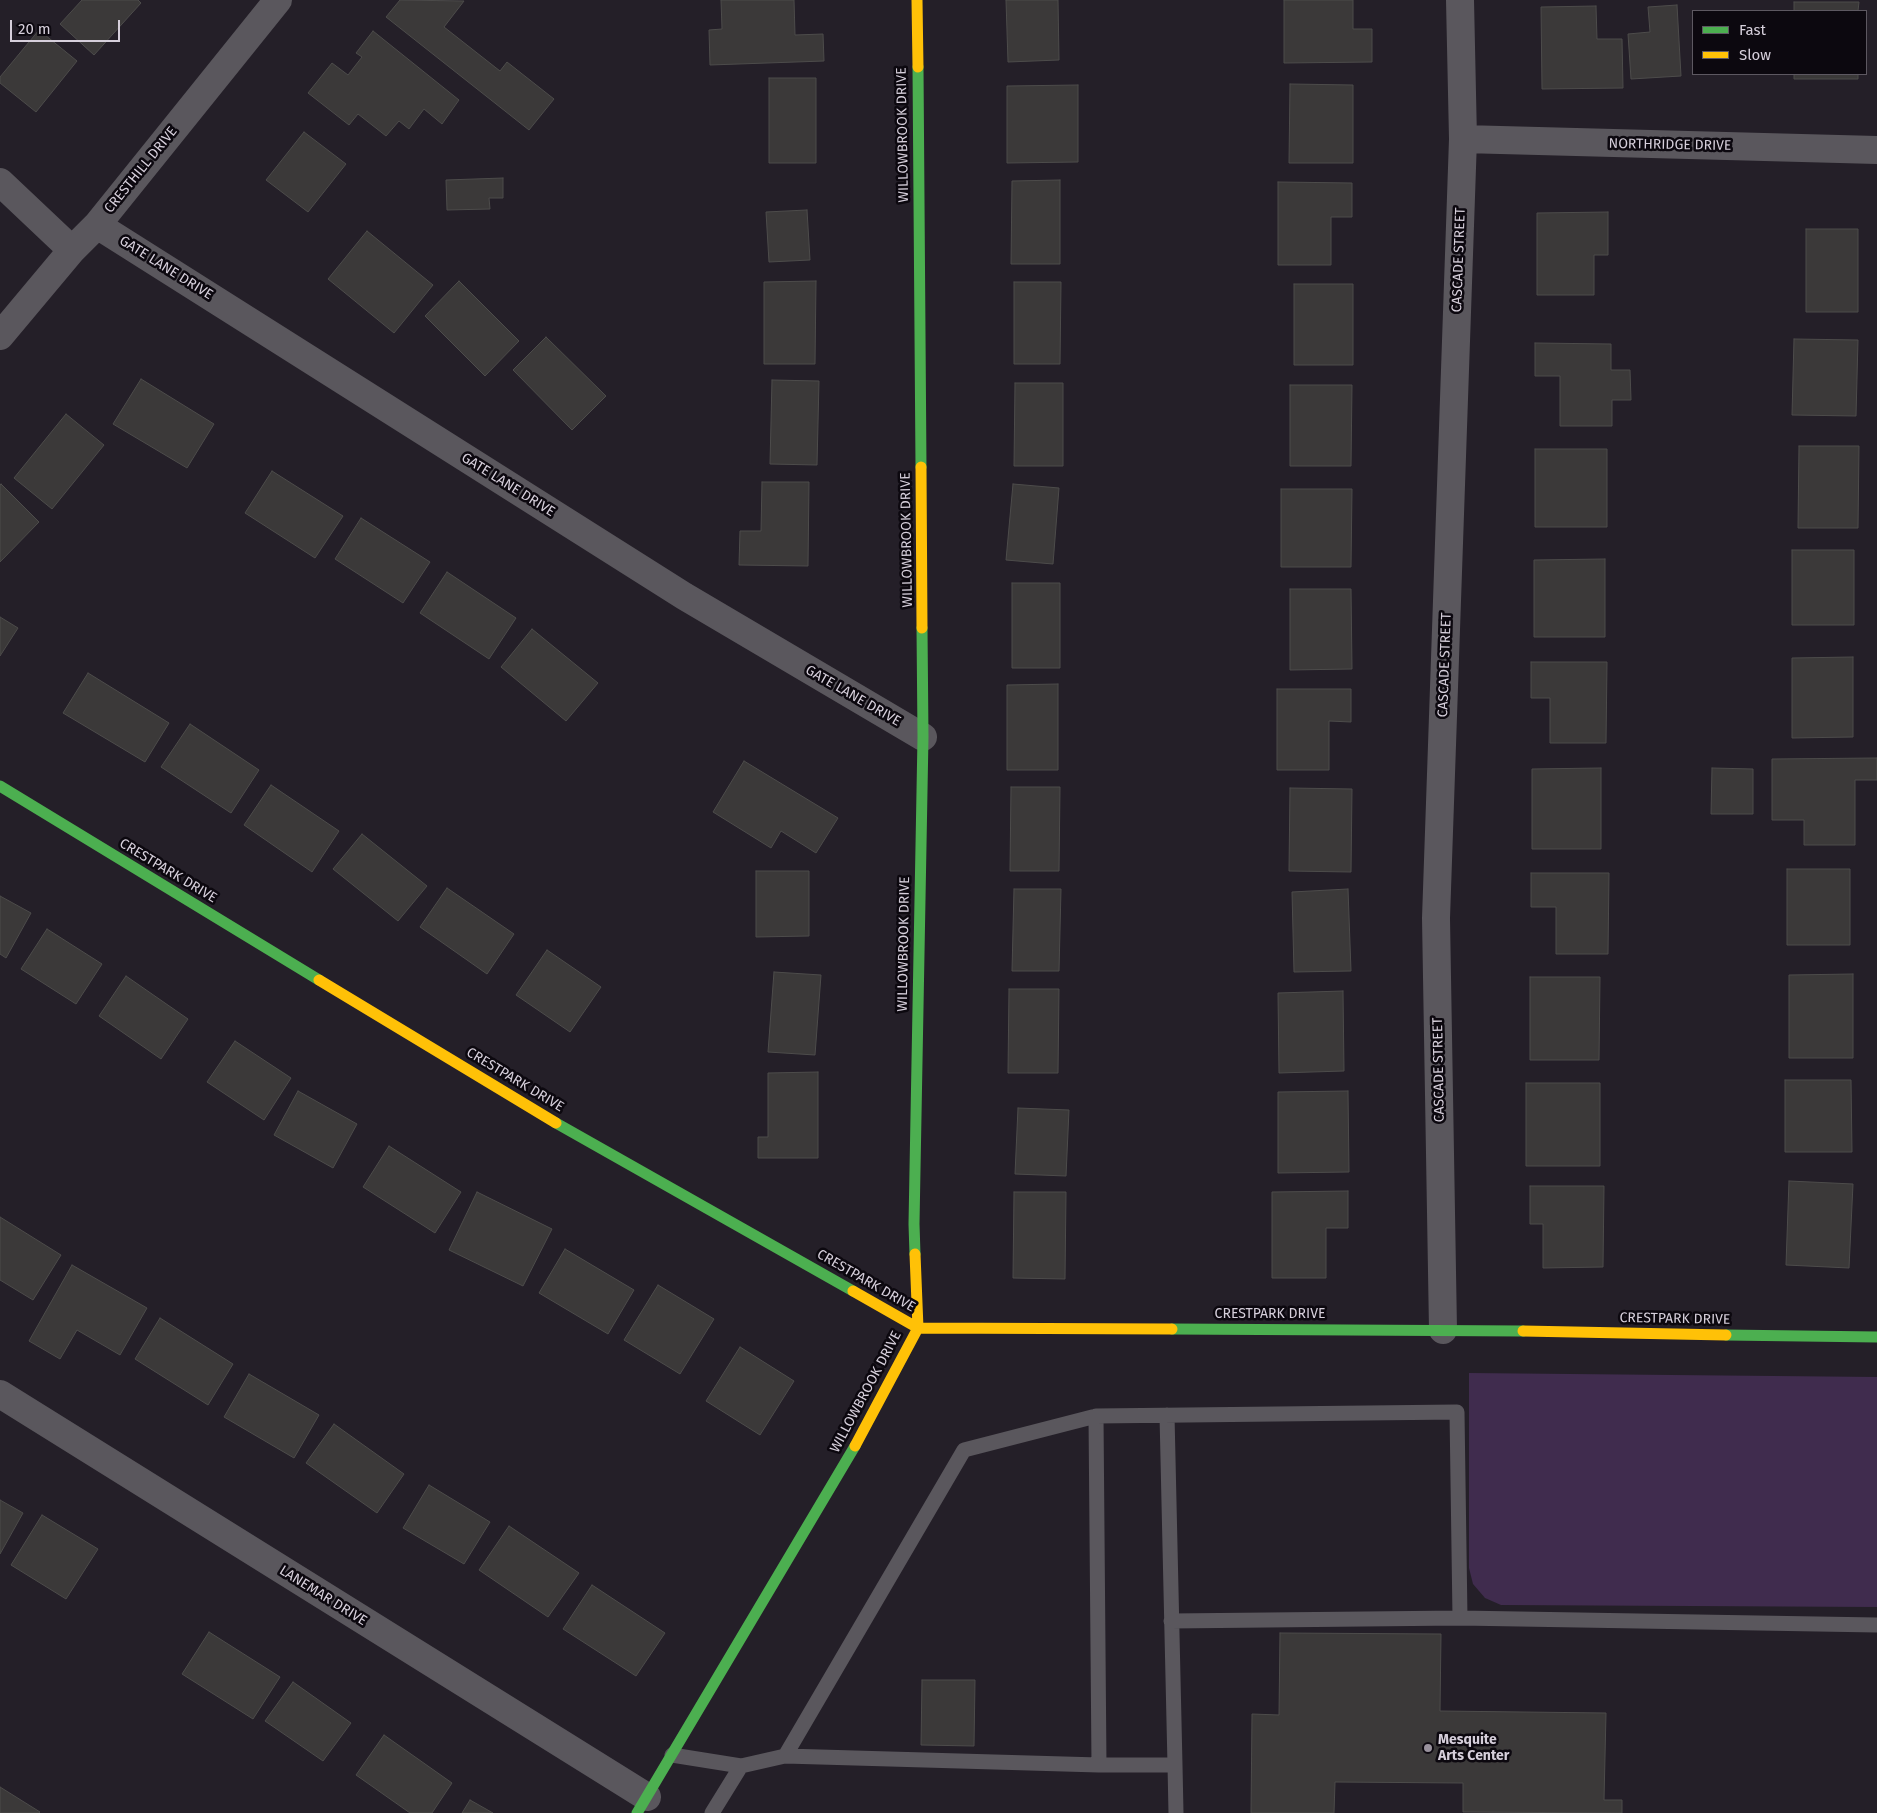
<!DOCTYPE html>
<html>
<head>
<meta charset="utf-8">
<style>
  body { margin:0 }
  #map { position:relative; width:1877px; height:1813px; overflow:hidden; background:#241f28; font-family:"Fira Sans",sans-serif }
  canvas { display:block }
  .legend { position:absolute; left:1692px; top:10px; width:175px; height:65px; box-sizing:border-box; background:#0c080f; border:1px solid #5d5861; margin:0; padding:6px 9px; list-style:none; font-size:15px; color:#d6cfdb }
  .legend li { display:flex; align-items:center; gap:10px; height:25px }
  .legend b { width:25px; border:1px solid #5d5861 }
  .scale { position:absolute; left:10px; top:20px; width:110px; height:22px; box-sizing:border-box; border:2px solid #d6cfdb; border-top:0; padding-left:6px; font-size:15px; line-height:18px; white-space:nowrap; color:#d6cfdb; -webkit-text-stroke:4px #0c080f; paint-order:stroke }
</style>
</head>
<body>
<div id="map">
<canvas width="1877" height="1813"></canvas>
<ul class="legend">
<li><b style="height:6px;background:#4caf50"></b>Fast</li>
<li><b style="height:6px;background:#ffc107"></b>Slow</li>
</ul>
<div class="scale">20 m</div>
</div>
<script>
const ctx = document.querySelector('canvas').getContext('2d');
ctx.lineJoin = 'round';
function fillPath(path, color) { ctx.fillStyle = color; ctx.fill(path, 'evenodd'); }
const shape = rows => new Path2D(rows.map(r => 'M' + r).join(''));
function strokePath(path, color, width, dash) { ctx.strokeStyle = color; ctx.lineWidth = width; ctx.lineCap = dash ? 'butt' : 'round'; ctx.setLineDash(dash || []); ctx.stroke(path); }
function drawText(font, color, halo, rows, align = 'center') {
  ctx.font = font + ' "Fira Sans",sans-serif'; ctx.lineWidth = 5; ctx.setLineDash([]); ctx.textBaseline = 'middle'; ctx.strokeStyle = halo; ctx.fillStyle = color; for (const [text, x, y, turn = 0] of rows) {
    ctx.save(); ctx.translate(x, y); ctx.rotate((+turn || 0) * Math.PI / 180); ctx.textAlign = isNaN(turn) ? turn : align; if (halo) ctx.strokeText(text, 0, 0); ctx.fillText(text, 0, 0); ctx.restore();
  }
}
const green = shape([
  [1469,1373,1877,1377,1877,1607,1501,1605,1485,1598,1473,1584,1469,1568]
]);
const building = shape([
  [82,0,138,0,141,3,94,55,60,24,82,0],
  [400,0,464,1,444,27,500,71,507,62,554,99,529,130,386,17,400,0],
  [721,0,794,0,795,35,823,34,824,61,710,65,709,30,722,29,721,0],
  [1006,0,1058,0,1059,60,1008,62,1006,0],
  [1284,0,1353,0,1353,29,1372,29,1372,62,1284,63,1284,0],
  [1794,2,1859,2,1858,11,1794,11,1794,2],
  [1677,5,1681,76,1631,79,1628,34,1650,32,1648,7,1677,5],
  [1596,6,1597,39,1622,39,1623,88,1542,89,1541,7,1596,6],
  [39,30,77,61,36,112,0,83,0,77,39,30],
  [373,31,459,100,442,124,424,109,409,129,399,121,386,136,358,114,349,125,308,93,332,63,348,75,362,57,356,53,373,31],
  [1794,74,1858,74,1858,79,1794,79,1794,74],
  [769,78,816,78,816,163,769,163,769,78],
  [1290,84,1353,85,1353,163,1289,163,1290,84],
  [1078,85,1078,162,1007,163,1007,86,1078,85],
  [304,132,346,164,308,212,266,180,304,132],
  [503,178,503,198,489,198,490,209,447,210,446,180,503,178],
  [1060,180,1060,264,1011,264,1012,181,1060,180],
  [1278,182,1352,183,1352,217,1331,217,1331,265,1278,265,1278,182],
  [807,210,810,260,769,262,766,212,807,210],
  [1608,212,1608,255,1594,255,1594,295,1537,295,1537,213,1608,212],
  [1806,229,1858,229,1858,312,1806,312,1806,229],
  [367,231,433,285,394,333,328,279,367,231],
  [459,281,519,341,485,376,425,316,459,281],
  [816,281,815,364,764,364,764,282,816,281],
  [1014,282,1061,282,1060,364,1014,364,1014,282],
  [1294,284,1353,284,1353,365,1294,365,1294,284],
  [546,337,606,396,572,430,513,370,546,337],
  [1794,339,1858,340,1856,416,1792,415,1794,339],
  [1535,343,1611,344,1611,370,1630,370,1631,400,1612,400,1612,426,1560,426,1560,376,1535,376,1535,343],
  [141,379,214,424,187,468,113,424,141,379],
  [772,380,819,381,817,465,770,464,772,380],
  [1015,383,1063,383,1063,466,1014,466,1015,383],
  [1290,385,1352,385,1351,466,1290,466,1290,385],
  [66,414,104,445,52,509,14,478,66,414],
  [1799,446,1859,446,1858,528,1798,528,1799,446],
  [1535,449,1607,449,1607,527,1535,527,1535,449],
  [272,471,343,516,315,558,245,513,272,471],
  [762,482,809,482,808,566,739,565,740,531,761,531,762,482],
  [1,484,39,522,0,562,0,485,1,484],
  [1013,484,1059,488,1053,564,1006,560,1013,484],
  [1281,489,1352,489,1351,567,1281,567,1281,489],
  [361,518,430,562,403,603,335,559,361,518],
  [1792,550,1854,550,1854,625,1792,625,1792,550],
  [1605,559,1605,637,1534,637,1534,560,1605,559],
  [447,572,516,618,489,659,420,613,447,572],
  [1012,583,1060,583,1060,668,1012,668,1012,583],
  [1290,589,1351,589,1352,669,1290,670,1290,589],
  [0,617,18,628,0,656,0,617],
  [532,629,598,683,566,721,501,667,532,629],
  [1853,657,1853,737,1792,738,1792,658,1853,657],
  [1531,662,1607,662,1606,743,1550,743,1550,698,1531,698,1531,662],
  [88,673,169,723,145,762,63,713,88,673],
  [1058,684,1058,770,1007,770,1007,685,1058,684],
  [1277,689,1351,689,1351,722,1329,721,1329,770,1277,770,1277,689],
  [190,724,259,770,231,813,161,767,190,724],
  [1877,758,1877,780,1855,780,1855,845,1804,845,1804,820,1772,820,1772,759,1877,758],
  [744,761,838,818,816,853,781,831,771,848,713,812,744,761],
  [1601,768,1601,849,1532,849,1532,769,1601,768],
  [1712,768,1753,769,1753,814,1711,814,1712,768],
  [271,785,339,831,312,872,244,825,271,785],
  [1011,787,1060,787,1059,871,1010,871,1011,787],
  [1290,788,1352,789,1351,872,1289,871,1290,788],
  [362,834,427,886,398,921,333,869,362,834],
  [1787,869,1850,869,1850,945,1787,945,1787,869],
  [756,871,809,871,809,936,756,937,756,871],
  [1531,873,1609,873,1608,954,1556,954,1556,907,1531,907,1531,873],
  [447,888,514,934,487,974,420,927,447,888],
  [1014,889,1061,889,1059,971,1012,971,1014,889],
  [1348,889,1351,971,1294,972,1292,892,1348,889],
  [0,896,31,913,6,958,0,954,0,896],
  [47,929,102,964,76,1004,21,969,47,929],
  [547,950,601,987,570,1032,516,995,547,950],
  [774,972,821,975,815,1055,768,1052,774,972],
  [1853,974,1853,1058,1789,1058,1789,975,1853,974],
  [126,976,188,1019,161,1059,99,1016,126,976],
  [1530,977,1600,977,1599,1060,1530,1060,1530,977],
  [1009,989,1059,989,1058,1073,1008,1073,1009,989],
  [1343,991,1344,1071,1279,1073,1278,993,1343,991],
  [235,1041,291,1078,264,1120,207,1082,235,1041],
  [818,1072,818,1158,758,1158,758,1137,768,1137,768,1073,818,1072],
  [1785,1080,1851,1080,1852,1152,1785,1152,1785,1080],
  [1526,1083,1600,1083,1600,1166,1526,1166,1526,1083],
  [298,1091,357,1124,333,1168,274,1135,298,1091],
  [1348,1091,1349,1172,1278,1173,1278,1092,1348,1091],
  [1018,1108,1069,1110,1066,1176,1015,1174,1018,1108],
  [389,1146,461,1192,435,1233,363,1187,389,1146],
  [1789,1181,1853,1184,1849,1268,1786,1265,1789,1181],
  [1530,1186,1604,1186,1603,1267,1543,1268,1543,1224,1530,1224,1530,1186],
  [1348,1191,1348,1228,1326,1228,1326,1278,1272,1278,1272,1192,1348,1191],
  [477,1192,552,1229,523,1286,449,1250,477,1192],
  [1014,1192,1066,1192,1065,1279,1013,1278,1014,1192],
  [0,1217,61,1255,33,1300,0,1280,0,1217],
  [565,1249,634,1290,608,1334,539,1293,565,1249],
  [72,1265,147,1308,120,1355,77,1330,60,1359,29,1341,72,1265],
  [658,1285,714,1319,680,1374,624,1340,658,1285],
  [160,1318,233,1364,208,1405,135,1359,160,1318],
  [740,1347,794,1381,760,1435,706,1401,740,1347],
  [249,1374,319,1415,294,1458,224,1417,249,1374],
  [334,1424,404,1474,377,1513,306,1463,334,1424],
  [429,1485,490,1522,464,1564,403,1528,429,1485],
  [0,1500,23,1513,0,1554,0,1500],
  [42,1515,98,1549,66,1599,11,1565,42,1515],
  [509,1526,579,1573,548,1617,479,1570,509,1526],
  [592,1585,665,1633,636,1676,563,1629,592,1585],
  [209,1632,280,1677,253,1719,182,1674,209,1632],
  [1280,1633,1441,1634,1440,1711,1606,1713,1604,1800,1622,1800,1622,1813,1463,1812,1463,1783,1335,1782,1334,1813,1251,1813,1252,1714,1279,1715,1280,1633],
  [922,1680,975,1680,974,1746,921,1745,922,1680],
  [293,1682,351,1723,323,1761,265,1721,293,1682],
  [384,1735,452,1783,432,1813,410,1813,356,1775,384,1735],
  [0,1787,40,1812,39,1813,0,1813,0,1787],
  [470,1800,493,1813,462,1813,470,1800]
]);
const lane = shape([
  [1167,1415,1175,1765],
  [1096,1416,1457,1412,1460,1618,1877,1625],
  [1171,1621,1460,1618],
  [672,1755,741,1766,785,1756,964,1450,1096,1416,1099,1765,1175,1765,1176,1813],
  [785,1756,1099,1765],
  [712,1813,741,1766]
]);
const street = shape([
  [1463,139,1877,150],
  [0,182,72,250],
  [97,225,684,596,923,737],
  [0,336,72,250,97,225,278,0],
  [1443,1330,1436,918,1463,139,1460,0],
  [0,1394,647,1797]
]);
const fast = shape([
  [918,67,921,467],
  [0,786,319,980],
  [556,1123,853,1291],
  [915,1254,914,1224,923,737,922,628],
  [1172,1329,1523,1331],
  [1726,1335,1877,1337],
  [637,1813,855,1446]
]);
const slow = shape([
  [917,0,918,67],
  [921,467,922,628],
  [319,980,556,1123],
  [853,1291,918,1328,1172,1329],
  [1523,1331,1726,1335],
  [855,1446,918,1328,915,1254]
]);
const markers = [
  [1428,1748,5,"#98919c"]
];
const streetNames = [
  ["WILLOWBROOK DRIVE",903,135,-91],
  ["NORTHRIDGE DRIVE",1670,145,1],
  ["CRESTHILL DRIVE",141,170,-51],
  ["CASCADE STREET",1459,260,-88],
  ["GATE LANE DRIVE",166,268,32],
  ["GATE LANE DRIVE",508,485,32],
  ["WILLOWBROOK DRIVE",907,540,-91],
  ["CASCADE STREET",1445,665,-88],
  ["GATE LANE DRIVE",853,696,30],
  ["CRESTPARK DRIVE",168,871,31],
  ["WILLOWBROOK DRIVE",904,944,-89],
  ["CASCADE STREET",1439,1070,-91],
  ["CRESTPARK DRIVE",515,1080,31],
  ["CRESTPARK DRIVE",866,1281,30],
  ["CRESTPARK DRIVE",1270,1314],
  ["CRESTPARK DRIVE",1675,1319,1],
  ["WILLOWBROOK DRIVE",866,1392,-62],
  ["LANEMAR DRIVE",323,1596,32]
];
const poiNames = [
  ["Mesquite",1438,1740],
  ["Arts Center",1438,1756]
];
fillPath(green, '#402c4e');
fillPath(building, '#3b3939');
strokePath(building, '#4d4c4b', 1);
strokePath(lane, '#5a575d', 15);
strokePath(street, '#5a575d', 28);
strokePath(fast, '#4caf50', 11);
strokePath(slow, '#ffc107', 11);
for (const [x, y, r, color] of markers) { const dot = new Path2D(); dot.arc(x, y, r, 0, 2 * Math.PI); ctx.fillStyle = color; ctx.fill(dot); strokePath(dot, '#0c080f', 2); }
drawText('14px', '#d6cfdb', '#0c080f', streetNames);
drawText('bold 14px', '#d6cfdb', '#0c080f', poiNames, 'left');
</script>
</body>
</html>
